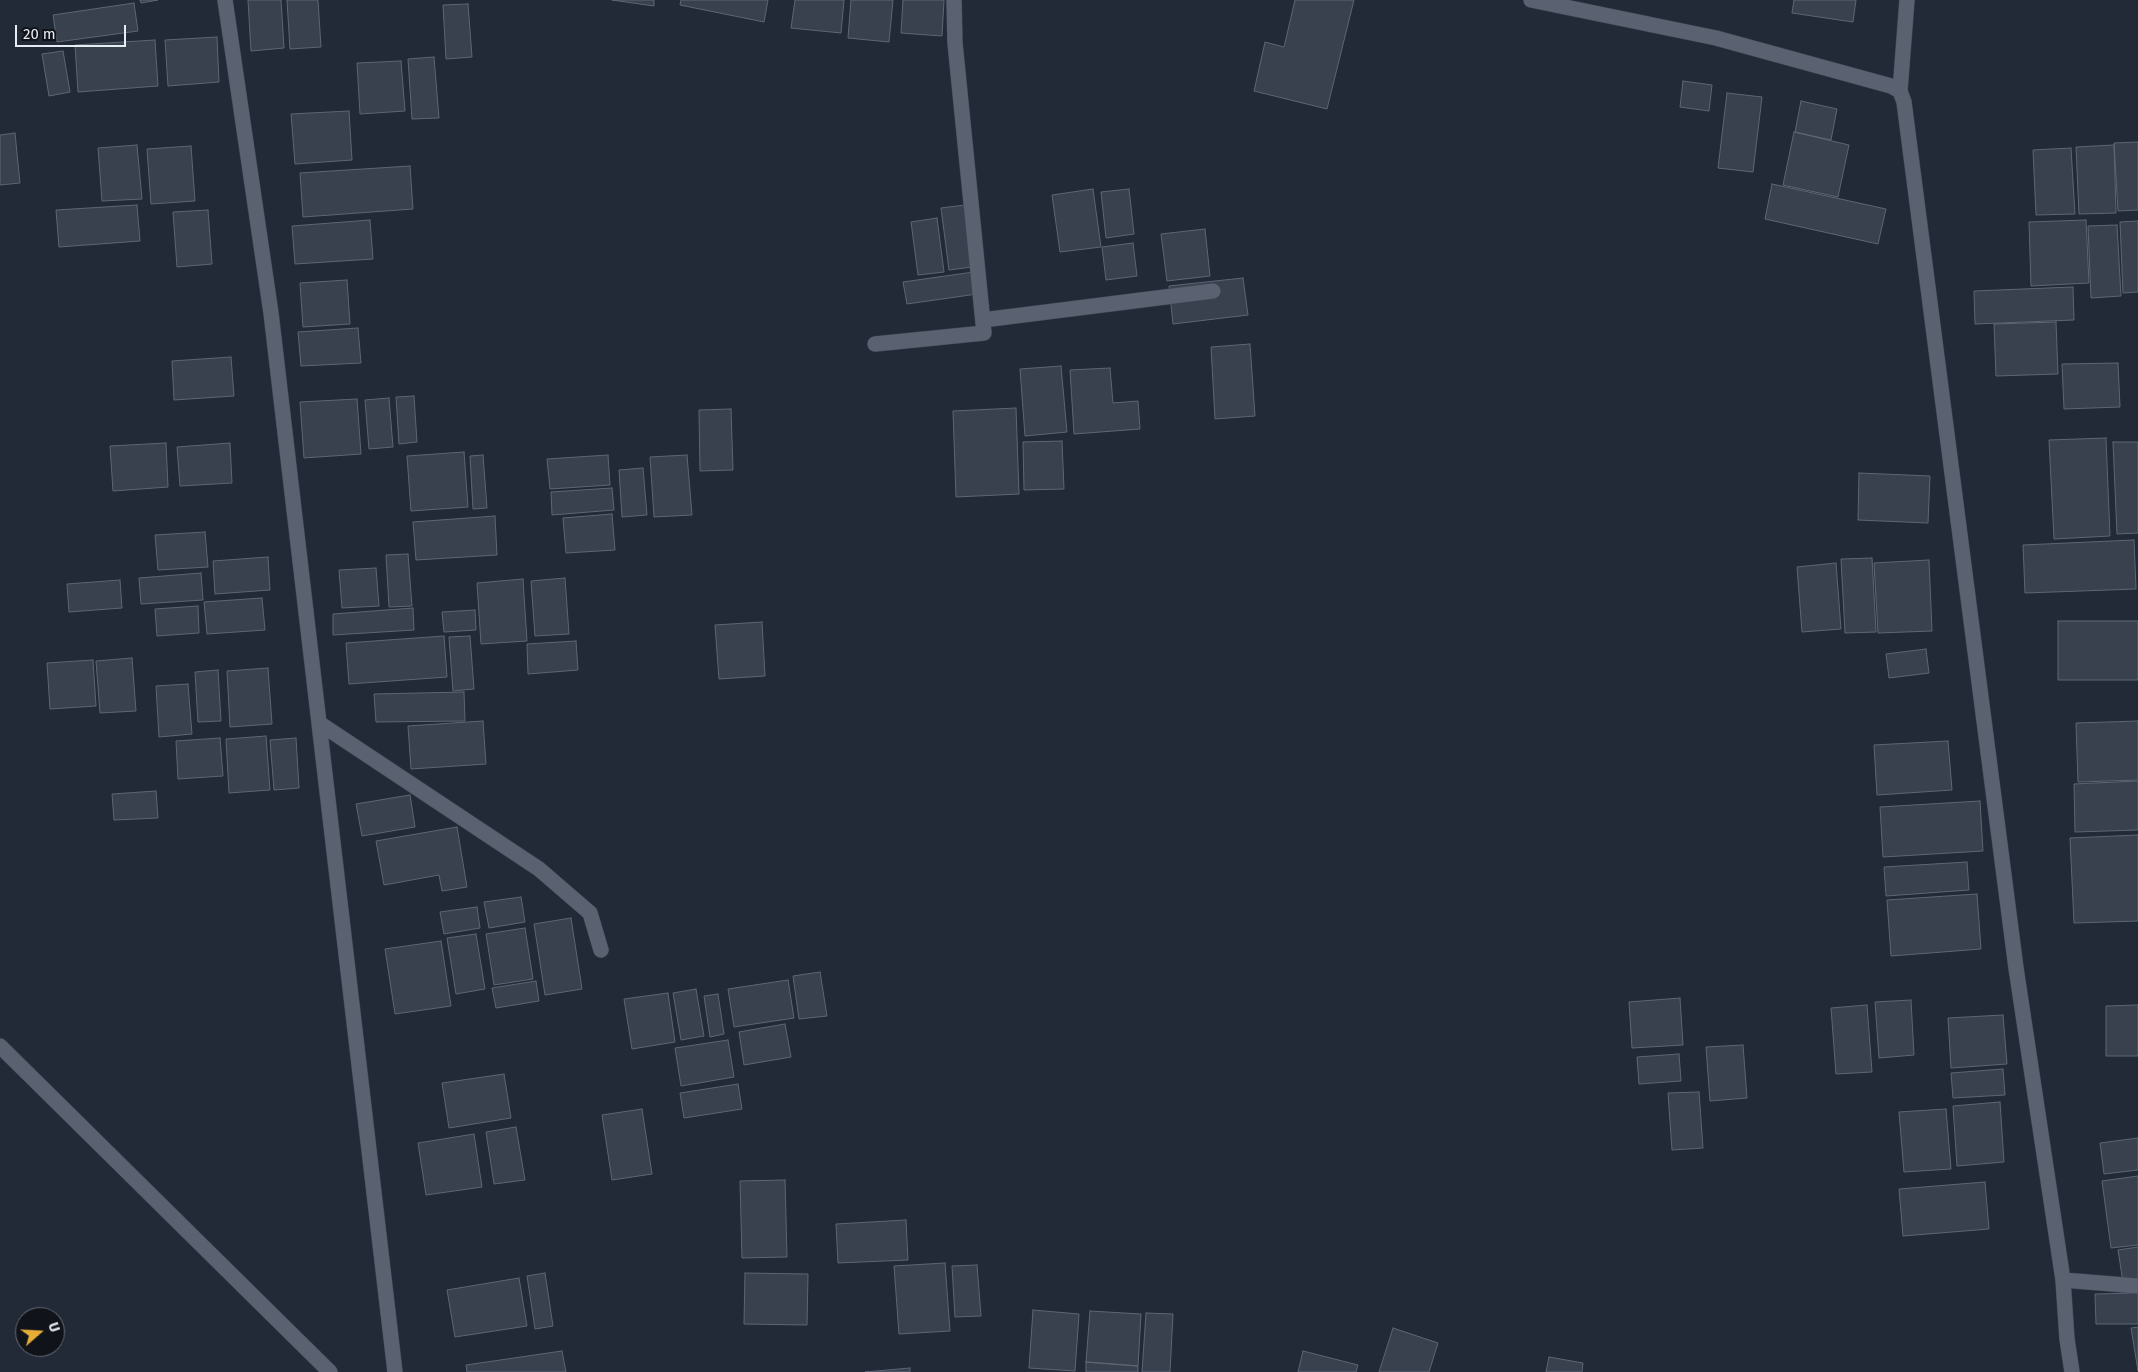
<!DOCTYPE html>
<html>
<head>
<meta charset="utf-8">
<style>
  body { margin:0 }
  #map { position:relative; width:2138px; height:1372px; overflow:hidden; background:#232a37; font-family:"Fira Sans",sans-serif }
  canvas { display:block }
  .north { position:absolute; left:15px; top:1307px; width:50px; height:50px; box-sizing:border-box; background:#101319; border:1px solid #666971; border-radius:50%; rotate:71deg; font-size:14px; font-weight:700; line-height:20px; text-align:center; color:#e6ebf4 }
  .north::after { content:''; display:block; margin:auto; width:18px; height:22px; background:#e5ad35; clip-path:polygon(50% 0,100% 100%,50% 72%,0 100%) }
  .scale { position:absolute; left:15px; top:25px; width:111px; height:22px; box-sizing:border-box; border:2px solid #e6ebf4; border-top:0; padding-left:6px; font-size:15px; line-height:18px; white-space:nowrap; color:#e6ebf4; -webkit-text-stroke:4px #101319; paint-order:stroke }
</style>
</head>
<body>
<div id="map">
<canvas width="2138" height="1372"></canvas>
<div class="north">U</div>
<div class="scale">20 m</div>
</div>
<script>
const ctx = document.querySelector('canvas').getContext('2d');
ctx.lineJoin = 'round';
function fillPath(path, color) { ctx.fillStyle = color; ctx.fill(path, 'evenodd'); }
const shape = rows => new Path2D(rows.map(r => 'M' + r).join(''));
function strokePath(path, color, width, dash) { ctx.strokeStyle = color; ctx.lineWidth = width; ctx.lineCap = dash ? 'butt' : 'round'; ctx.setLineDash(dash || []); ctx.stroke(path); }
const building = shape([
  [140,0,158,0,141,3,140,0],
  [248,0,281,0,284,48,251,51,248,0],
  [287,0,318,0,321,47,290,49,287,0],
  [612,0,654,0,654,6,612,0],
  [681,0,768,0,764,22,680,5,681,0],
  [795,0,844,0,841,33,791,28,795,0],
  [851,0,893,0,889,42,848,38,851,0],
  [903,0,944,0,942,36,901,33,903,0],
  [1295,0,1354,0,1327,109,1254,91,1265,42,1284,47,1295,0],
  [1794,0,1856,0,1853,22,1792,13,1794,0],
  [134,3,138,31,57,42,53,15,134,3],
  [468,4,472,57,446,59,443,5,468,4],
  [217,37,219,82,168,86,165,40,217,37],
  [155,40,158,86,78,92,75,45,155,40],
  [63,51,70,92,49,96,42,54,63,51],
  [434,57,439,118,412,119,408,59,434,57],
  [401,61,405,111,360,114,357,63,401,61],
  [1683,81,1712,85,1709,111,1680,107,1683,81],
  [1727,93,1762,97,1753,172,1718,168,1727,93],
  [1801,101,1837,109,1831,140,1795,132,1801,101],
  [349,111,352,160,295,164,291,114,349,111],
  [1794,132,1849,145,1838,197,1783,185,1794,132],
  [15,133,20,183,0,185,0,135,15,133],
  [2138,142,2138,210,2118,211,2114,143,2138,142],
  [137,145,142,199,102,201,98,148,137,145],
  [2114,145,2116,213,2079,214,2076,147,2114,145],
  [191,146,195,201,151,204,147,149,191,146],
  [2071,148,2075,214,2036,215,2033,150,2071,148],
  [410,166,413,209,303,217,300,173,410,166],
  [1772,184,1886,209,1878,244,1765,219,1772,184],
  [1093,189,1101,247,1060,252,1052,195,1093,189],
  [1129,189,1134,234,1106,238,1101,192,1129,189],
  [973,204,980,266,949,270,941,208,973,204],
  [137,205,140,241,59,247,56,210,137,205],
  [208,210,212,264,177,267,173,212,208,210],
  [937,218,944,272,918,275,911,222,937,218],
  [370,220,373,259,295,264,292,226,370,220],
  [2086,220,2089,283,2031,286,2029,222,2086,220],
  [2138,221,2138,292,2123,293,2120,222,2138,221],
  [2117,225,2121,296,2091,298,2088,226,2117,225],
  [1205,229,1210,276,1167,281,1161,234,1205,229],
  [1133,243,1137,276,1106,280,1102,247,1133,243],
  [981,271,984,293,907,304,903,282,981,271],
  [1243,278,1248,315,1173,324,1169,286,1243,278],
  [347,280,350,324,303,327,300,283,347,280],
  [2073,287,2074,320,1975,324,1974,291,2073,287],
  [2056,322,2058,374,1996,376,1994,324,2056,322],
  [358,328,361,363,301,366,298,332,358,328],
  [1250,344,1255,416,1215,419,1211,347,1250,344],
  [231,357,234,396,174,400,172,361,231,357],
  [2118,363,2120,407,2064,409,2062,364,2118,363],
  [1061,366,1067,432,1025,436,1020,369,1061,366],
  [1110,368,1113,403,1138,401,1140,429,1074,434,1070,370,1110,368],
  [414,396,417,442,399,444,396,397,414,396],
  [389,398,393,447,369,449,365,400,389,398],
  [357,399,361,454,304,458,300,402,357,399],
  [1016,408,1019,494,956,497,953,411,1016,408],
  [731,409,733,470,700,471,699,410,731,409],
  [2106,438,2110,536,2054,539,2049,440,2106,438],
  [1062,441,1064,489,1024,490,1023,442,1062,441],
  [2113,442,2138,442,2138,533,2117,534,2113,442],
  [166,443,168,487,113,491,110,446,166,443],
  [230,443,232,483,180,486,177,447,230,443],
  [464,452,468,507,411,511,407,456,464,452],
  [483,455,487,508,473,509,470,456,483,455],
  [608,455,610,485,550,489,547,459,608,455],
  [687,455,692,515,654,517,650,457,687,455],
  [643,468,647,515,622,517,619,470,643,468],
  [1859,473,1930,476,1928,523,1858,520,1859,473],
  [612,488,614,510,552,515,551,492,612,488],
  [612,514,615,550,566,553,563,518,612,514],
  [495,516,497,555,416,560,413,522,495,516],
  [205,532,208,567,158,570,155,535,205,532],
  [2134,540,2136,589,2025,593,2023,545,2134,540],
  [408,554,412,606,389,607,386,555,408,554],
  [268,557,270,590,215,594,213,561,268,557],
  [1872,558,1876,632,1845,633,1841,559,1872,558],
  [1929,560,1932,631,1878,633,1874,563,1929,560],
  [1836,563,1841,629,1802,632,1797,567,1836,563],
  [376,568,379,606,342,608,339,570,376,568],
  [201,573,203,600,141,604,139,578,201,573],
  [565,578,569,634,535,636,531,581,565,578],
  [523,579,527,641,481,644,477,583,523,579],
  [120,580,122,608,69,612,67,584,120,580],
  [262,598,265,630,207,634,204,602,262,598],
  [198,606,199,633,157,636,155,609,198,606],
  [413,608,414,630,333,635,333,614,413,608],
  [475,610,476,630,444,632,442,612,475,610],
  [2058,621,2138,621,2138,680,2058,680,2058,621],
  [762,622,765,676,719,679,715,625,762,622],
  [444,636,447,677,349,684,346,643,444,636],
  [470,636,474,689,453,691,449,637,470,636],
  [576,641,578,670,528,674,527,644,576,641],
  [1926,649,1929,673,1889,678,1886,654,1926,649],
  [132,658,136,711,100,713,96,661,132,658],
  [93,660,96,706,50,709,47,663,93,660],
  [268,668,272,724,230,727,227,671,268,668],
  [218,670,221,721,198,722,195,672,218,670],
  [188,684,192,734,159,737,156,686,188,684],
  [464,692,465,721,376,722,374,694,464,692],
  [483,721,486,764,411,769,408,726,483,721],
  [2138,721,2138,780,2078,782,2076,723,2138,721],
  [266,736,270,790,229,793,226,739,266,736],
  [220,738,223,776,178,779,176,741,220,738],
  [296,738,299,788,274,790,270,740,296,738],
  [1948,741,1952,790,1877,795,1874,745,1948,741],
  [2138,781,2138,830,2075,832,2074,784,2138,781],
  [156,791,158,818,114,820,112,794,156,791],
  [410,795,415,827,362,836,356,804,410,795],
  [1980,801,1983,851,1883,857,1880,807,1980,801],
  [457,827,467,887,442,891,439,875,384,885,376,841,457,827],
  [2138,835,2138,921,2074,923,2070,838,2138,835],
  [1967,862,1969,890,1886,896,1884,867,1967,862],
  [1977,894,1981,949,1891,956,1887,900,1977,894],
  [521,897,525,922,489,928,484,902,521,897],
  [477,907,480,928,444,934,440,912,477,907],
  [571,918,582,989,545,995,534,924,571,918],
  [525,928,533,979,494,985,486,934,525,928],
  [476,934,485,989,456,994,447,938,476,934],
  [441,941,451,1006,395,1014,385,949,441,941],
  [820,972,827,1016,799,1019,793,976,820,972],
  [788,980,794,1018,734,1027,728,989,788,980],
  [536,981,539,1001,496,1008,492,988,536,981],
  [696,989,704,1036,681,1040,673,993,696,989],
  [668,993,675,1042,632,1049,624,999,668,993],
  [718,994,724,1034,710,1037,704,996,718,994],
  [1680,998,1683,1045,1632,1048,1629,1002,1680,998],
  [1911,1000,1914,1055,1879,1058,1875,1002,1911,1000],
  [1867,1005,1872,1072,1836,1074,1831,1008,1867,1005],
  [2138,1005,2138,1056,2106,1056,2106,1006,2138,1005],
  [2003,1015,2007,1064,1951,1068,1948,1018,2003,1015],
  [785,1024,791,1057,744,1065,739,1032,785,1024],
  [728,1040,734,1077,681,1086,675,1048,728,1040],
  [1743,1045,1747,1098,1710,1101,1706,1047,1743,1045],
  [1679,1054,1681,1081,1639,1084,1637,1057,1679,1054],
  [2003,1069,2005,1095,1953,1098,1951,1073,2003,1069],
  [504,1074,511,1118,449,1128,442,1083,504,1074],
  [738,1084,742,1109,684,1118,680,1093,738,1084],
  [1699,1092,1703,1148,1672,1150,1668,1093,1699,1092],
  [2000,1102,2004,1162,1957,1166,1953,1106,2000,1102],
  [642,1109,652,1174,612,1180,602,1115,642,1109],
  [1946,1109,1951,1169,1904,1172,1899,1112,1946,1109],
  [516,1127,525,1180,494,1184,486,1132,516,1127],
  [474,1134,482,1187,426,1195,418,1143,474,1134],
  [2138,1138,2138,1170,2104,1174,2100,1143,2138,1138],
  [2138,1176,2138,1245,2111,1248,2102,1181,2138,1176],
  [785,1180,787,1257,742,1258,740,1181,785,1180],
  [1985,1182,1989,1229,1903,1236,1899,1189,1985,1182],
  [906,1220,908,1260,838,1263,836,1224,906,1220],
  [2138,1247,2138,1280,2123,1282,2118,1250,2138,1247],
  [945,1263,950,1331,899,1334,894,1266,945,1263],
  [977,1265,981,1316,955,1317,952,1266,977,1265],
  [545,1273,553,1326,535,1329,527,1276,545,1273],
  [745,1273,808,1274,807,1325,744,1324,745,1273],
  [519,1278,527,1326,455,1337,447,1290,519,1278],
  [2138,1293,2138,1324,2096,1324,2095,1294,2138,1293],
  [1033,1310,1079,1314,1075,1371,1029,1368,1033,1310],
  [1090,1311,1141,1314,1138,1366,1086,1362,1090,1311],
  [1146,1313,1173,1314,1170,1372,1142,1372,1146,1313],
  [2138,1327,2138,1371,2131,1328,2138,1327],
  [1393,1328,1438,1343,1429,1372,1379,1372,1393,1328],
  [562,1351,566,1372,467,1372,466,1365,562,1351],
  [1303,1351,1358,1365,1356,1372,1298,1372,1303,1351],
  [1549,1357,1583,1363,1582,1372,1546,1372,1549,1357],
  [1086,1362,1138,1366,1138,1372,1086,1372,1086,1362],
  [910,1368,910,1372,865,1372,910,1368]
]);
const minor = shape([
  [225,0,271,313,395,1372],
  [1531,0,1716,38,1891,86,1900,91,1904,102,2016,968,2063,1280,2067,1339,2072,1372],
  [1900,91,1907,0],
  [983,320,1213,291],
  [875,344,984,333,955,43,954,0],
  [319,723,539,869,590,913,601,950],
  [0,1046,330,1372],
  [2063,1280,2138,1286]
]);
fillPath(building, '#39414f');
strokePath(building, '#5d6675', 1);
strokePath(minor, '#404752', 16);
strokePath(minor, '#5a6271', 15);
</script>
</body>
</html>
